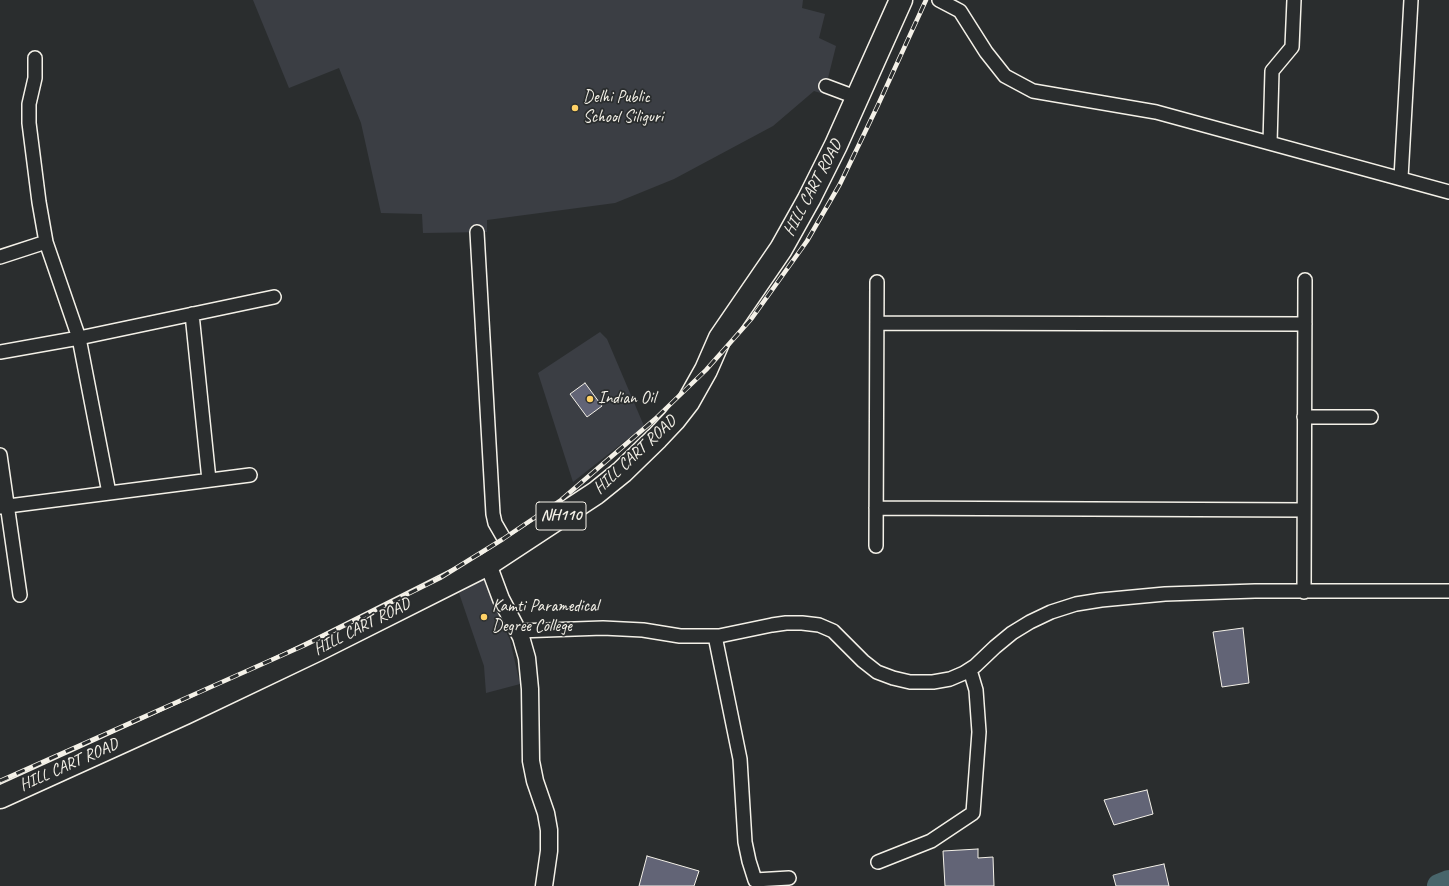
<!DOCTYPE html>
<html>
<head>
<meta charset="utf-8">
<style>
  body { margin:0 }
  canvas { display:block; background:#2a2d2e }
</style>
</head>
<body>
<canvas width="1449" height="886"></canvas>
<script>
const ctx = document.querySelector('canvas').getContext('2d');
ctx.lineJoin = 'round';
function fillPath(path, color) { ctx.fillStyle = color; ctx.fill(path, 'evenodd'); }
const shape = rows => new Path2D(rows.map(r => 'M' + r).join(''));
function strokePath(path, color, width, dash) { ctx.strokeStyle = color; ctx.lineWidth = width; ctx.lineCap = dash ? 'butt' : 'round'; ctx.setLineDash(dash || []); ctx.stroke(path); }
function drawText(font, color, halo, rows, align = 'center') {
  ctx.font = font + ' Caveat,sans-serif'; ctx.lineWidth = 3.5; ctx.setLineDash([]); ctx.textBaseline = 'middle'; ctx.strokeStyle = halo; ctx.fillStyle = color; for (const [text, x, y, turn = 0] of rows) {
    ctx.save(); ctx.translate(x, y); ctx.rotate((+turn || 0) * Math.PI / 180); ctx.textAlign = isNaN(turn) ? turn : align; if (halo) ctx.strokeText(text, 0, 0); ctx.fillText(text, 0, 0); ctx.restore();
  }
}
const built = shape([
  [253,0,803,0,802,8,825,14,819,38,836,46,824,94,814,91,773,126,674,179,615,203,487,220,487,232,423,233,422,214,381,213,361,123,339,68,289,88],
  [600,332,607,339,644,426,573,482,538,373],
  [484,579,510,640,520,684,486,693,484,666,459,593]
]);
const river = shape([
  [1439,886,1449,882]
]);
const building = shape([
  [585,383,602,406,587,417,570,394,585,383],
  [1243,628,1249,683,1222,687,1213,632,1243,628],
  [1147,790,1153,814,1114,825,1104,800,1147,790],
  [978,849,978,858,993,857,994,886,945,886,943,851,978,849],
  [647,856,699,871,694,886,639,886,647,856],
  [1164,864,1169,886,1116,886,1113,875,1164,864]
]);
const minor = shape([
  [939,0,960,11,986,52,1005,76,1033,91,1156,112,1449,192],
  [35,58,35,78,29,104,29,123,39,202,46,242,79,338,109,493],
  [826,86,858,98],
  [1270,143,1272,71,1292,47,1294,0],
  [1401,178,1411,0],
  [477,232,493,514,495,523,510,549],
  [0,257,46,242],
  [192,314,209,480],
  [877,323,1305,324],
  [0,352,79,338,274,297],
  [1304,417,1371,417],
  [0,455,20,595],
  [0,507,250,475],
  [876,508,1304,510],
  [876,546,877,282],
  [1304,592,1305,280],
  [518,631,603,628,643,630,680,636,719,636,772,625,786,623,802,623,819,625,833,631,863,661,877,672,893,678,910,682,933,682,950,679,964,673,975,666,995,647,1012,633,1030,622,1051,612,1076,604,1101,600,1165,594,1255,591,1449,591],
  [715,636,740,759,745,842,749,861,755,880,789,878],
  [878,862,931,841,973,813,979,732,976,690,970,670]
]);
const tertiary = shape([
  [488,564,501,599,521,637,527,658,530,689,531,761,535,781,546,813,549,830,549,851,544,886]
]);
const trunk = shape([
  [0,797,185,713,317,650,488,564,596,493,622,472,657,438,674,420,688,402,706,370,720,338,781,249,809,199,836,145,901,0]
]);
const rail = shape([
  [0,781,305,645,440,578,503,539,561,500,655,419,706,370,752,318,807,241,840,184,878,105,926,0]
]);
const markers = [
  [575,108,4,"#ffd166"],
  [590,399,4,"#ffd166"],
  [484,617,4,"#ffd166"]
];
const shields = [
  [561,516,50]
];
const shieldNames = [
  ["NH110",561,516]
];
const poiNames = [
  ["Delhi Public",583,98],
  ["School Siliguri",583,118],
  ["Indian Oil",598,399],
  ["Kamti Paramedical",492,607],
  ["Degree College",492,627]
];
const streetNames = [
  ["HILL CART ROAD",813,188,-62],
  ["HILL CART ROAD",635,455,-43],
  ["HILL CART ROAD",362,627,-27],
  ["HILL CART ROAD",69,765,-24]
];
fillPath(built, '#3b3e44');
strokePath(river, '#48656b', 24);
fillPath(building, '#626476');
strokePath(building, '#f4f1e8', 1);
strokePath(minor, '#f4f1e8', 16);
strokePath(tertiary, '#f4f1e8', 19);
strokePath(trunk, '#f4f1e8', 25);
strokePath(minor, '#2a2d2e', 13);
strokePath(tertiary, '#2a2d2e', 16);
strokePath(trunk, '#2a2d2e', 22);
strokePath(rail, '#f4f1e8', 4.5);
strokePath(rail, '#2a2d2e', 3, [9]);
for (const [x, y, r, color] of markers) { const dot = new Path2D(); dot.arc(x, y, r, 0, 2 * Math.PI); ctx.fillStyle = color; ctx.fill(dot); strokePath(dot, '#2a2d2e', 1.5); }
for (const [x, y, w] of shields) { const box = new Path2D(); box.roundRect(x - w / 2, y - 14, w, 28, 3); ctx.fillStyle = '#2a2d2e'; ctx.fill(box); strokePath(box, '#f4f1e8', 1); }
drawText('bold 16px', '#f4f1e8', null, shieldNames);
drawText('17px', '#f4f1e8', '#2a2d2e', poiNames, 'left');
drawText('17px', '#f4f1e8', '#2a2d2e', streetNames);
</script>
</body>
</html>
